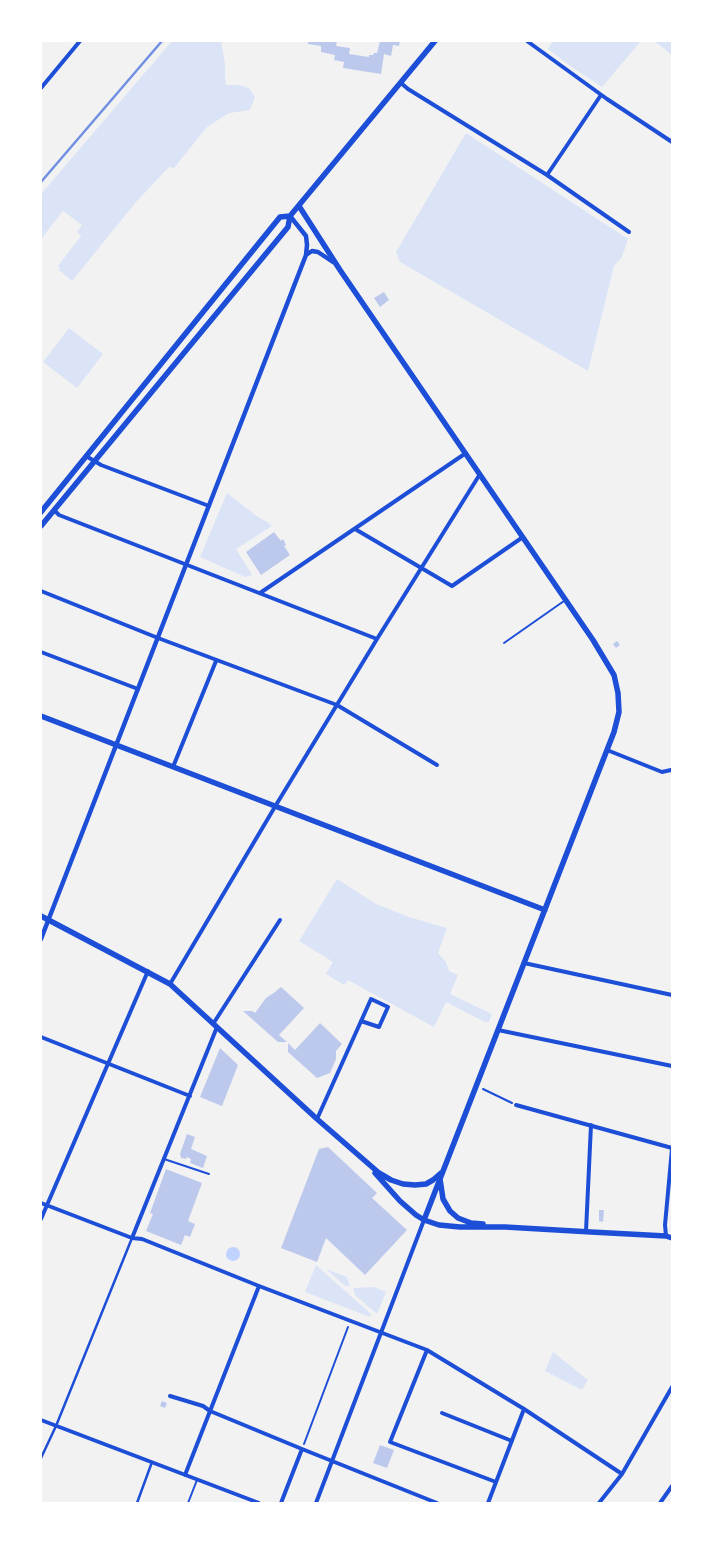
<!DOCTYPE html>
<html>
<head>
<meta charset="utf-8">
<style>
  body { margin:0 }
  #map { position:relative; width:713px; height:1544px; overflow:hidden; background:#f2f2f2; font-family:"Noto Serif",serif }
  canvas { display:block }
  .frame { position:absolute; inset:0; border:42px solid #fff; pointer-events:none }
</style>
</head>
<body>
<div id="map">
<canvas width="713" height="1544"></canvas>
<div class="frame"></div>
</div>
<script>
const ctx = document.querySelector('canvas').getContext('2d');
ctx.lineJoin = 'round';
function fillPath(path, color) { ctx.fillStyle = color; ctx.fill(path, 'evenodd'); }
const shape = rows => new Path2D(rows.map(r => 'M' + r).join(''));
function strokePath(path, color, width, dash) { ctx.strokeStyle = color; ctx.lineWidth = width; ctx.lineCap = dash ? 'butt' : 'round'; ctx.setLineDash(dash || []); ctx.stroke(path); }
const green = shape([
  [172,41,221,41,225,64,225,76,226,85,239,85,249,88,255,97,250,110,229,113,207,127,174,168,169,167,136,202,72,281,59,270,60,268,58,266,81,236,77,232,82,225,63,211,41,239,41,194],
  [553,41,641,41,602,87,569,65,548,49],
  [654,41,672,41,672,55],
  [466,133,628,239,622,257,614,266,588,371,400,262,396,252],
  [69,328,103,354,77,388,43,362],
  [227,493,258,517,267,522,272,526,236,549,252,575,245,577,200,557],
  [337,879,376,904,409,917,447,928,438,953,446,962,449,971,458,975,450,994,492,1014,489,1022,485,1022,446,1002,434,1027,432,1026,348,980,344,985,326,974,333,962,299,941],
  [316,1265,371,1314,370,1317,305,1292],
  [326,1269,347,1277,350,1286,345,1286],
  [374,1287,386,1292,377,1314,355,1295,353,1288],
  [553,1352,588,1380,582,1390,545,1371]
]);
const water = shape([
  '226 1254a7 7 0 1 1 14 0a7 7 0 1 1-14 0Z'
]);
const building = shape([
  [308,41,337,41,336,46,350,48,349,54,369,57,369,55,373,55,374,53,377,53,380,41,400,41,399,46,393,45,391,56,384,54,381,74,343,68,344,62,334,60,335,55,321,52,321,46,308,44],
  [384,292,389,300,380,307,374,298],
  [274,532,281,541,283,539,286,545,284,546,290,555,261,575,246,552],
  [617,641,620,645,616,648,613,644],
  [281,987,304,1008,279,1035,287,1042,278,1042,243,1011,252,1011,255,1013,266,998,275,992],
  [320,1023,342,1044,336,1051,336,1059,330,1073,317,1078,288,1052,288,1043,295,1050],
  [220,1048,238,1065,222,1106,200,1097],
  [187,1134,195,1137,191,1149,207,1156,203,1168,190,1163,191,1159,187,1157,186,1159,181,1158,180,1154],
  [328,1147,377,1193,372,1198,407,1230,365,1275,326,1238,317,1262,281,1248,319,1149],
  [166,1169,202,1183,188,1221,195,1224,190,1237,185,1235,181,1245,146,1231,153,1214,150,1213],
  [599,1210,604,1210,603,1222,599,1221],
  [162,1401,167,1403,165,1408,160,1406],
  [380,1445,394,1450,387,1468,373,1463]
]);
const path = shape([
  [483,1089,512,1103],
  [304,1444,348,1327]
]);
const service = shape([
  [504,643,564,601],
  [164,1159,209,1174],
  [188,1503,197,1480]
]);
const pedestrian = shape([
  [41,1458,56,1426,132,1238],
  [137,1503,152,1462]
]);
const minor = shape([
  [527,41,607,99,672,142],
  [401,83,408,89,547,175,629,232],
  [41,88,80,41],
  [547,175,601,95],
  [86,456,101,465,209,506],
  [54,510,59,515,377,639],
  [355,529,452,586,523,537],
  [41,591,158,638,337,705,437,765],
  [260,593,466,453],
  [41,652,138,689],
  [607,750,662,772,671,770],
  [173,767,216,661],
  [524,963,672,995],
  [170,984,276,805,377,639,480,474],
  [213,1024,280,920],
  [498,1030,672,1066],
  [41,1037,190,1096],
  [516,1105,672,1148],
  [317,1119,371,999,388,1007,379,1027,361,1021],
  [41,1203,132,1238,142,1239,259,1286,427,1350,524,1409,622,1474],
  [41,1219,148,971],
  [586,1231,591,1125],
  [666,1236,665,1225,672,1149],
  [132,1238,217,1027],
  [427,1350,390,1442,496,1482],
  [170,1396,203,1406,210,1411,302,1449,437,1503],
  [442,1413,512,1441],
  [41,1420,259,1503],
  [185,1475,259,1286],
  [281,1503,302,1449],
  [316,1503,424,1220],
  [488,1503,524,1409],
  [599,1503,622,1474,672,1387],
  [660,1503,672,1486]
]);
const tertiary = shape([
  [306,255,312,251,318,252,333,262],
  [41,939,306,255,307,245,306,236,290,216]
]);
const primary = shape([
  [299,206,340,270,593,640,614,675,618,693,619,712,614,732,424,1220],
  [41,512,280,217,290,216],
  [41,526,288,227,290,216,435,41],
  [41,716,545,910],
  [41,916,170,984,317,1119,379,1173,391,1180,403,1184,415,1185,426,1184,433,1180,441,1173],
  [375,1173,400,1201,416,1215,424,1220,439,1225,460,1227,505,1227,591,1232,666,1236,672,1238],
  [440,1179,443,1199,450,1211,458,1218,471,1223,483,1224]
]);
const rail = shape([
  [41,182,162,41]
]);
fillPath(green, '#dbe4f7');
fillPath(water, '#bfd3fe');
fillPath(building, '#bdc9ec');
strokePath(path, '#1d4ed8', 2);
strokePath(service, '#1d4ed8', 2);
strokePath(pedestrian, '#1d4ed8', 2.5);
strokePath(minor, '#1d4ed8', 4);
strokePath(tertiary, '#1d4ed8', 4.5);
strokePath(primary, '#1d4ed8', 5.5);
strokePath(rail, '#7290e2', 2.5);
</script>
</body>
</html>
